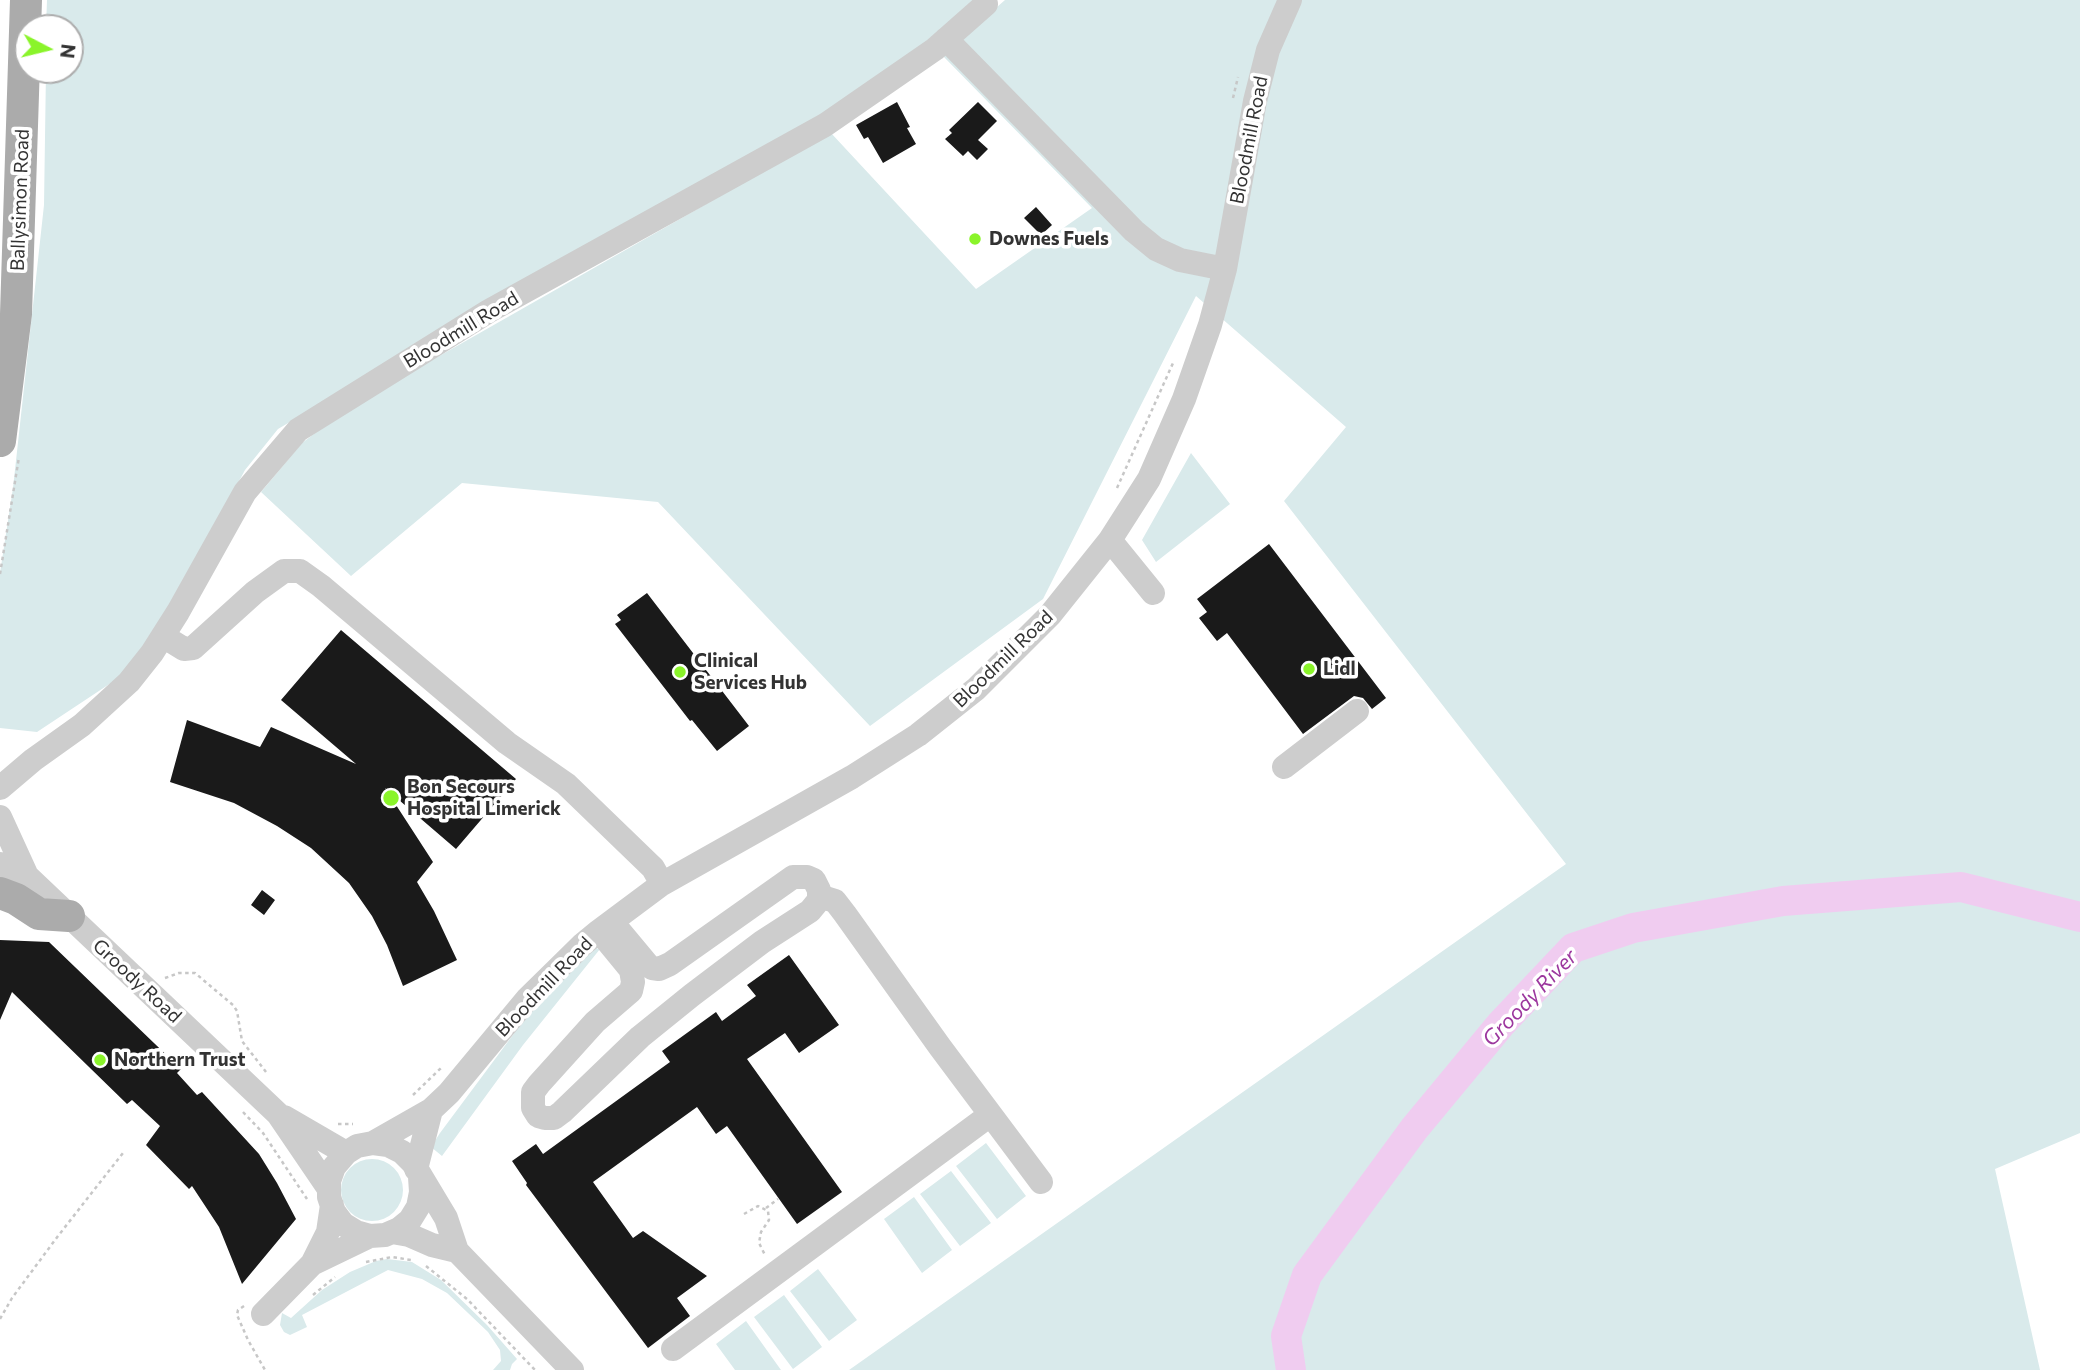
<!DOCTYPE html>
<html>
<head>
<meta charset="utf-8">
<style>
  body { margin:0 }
  #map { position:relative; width:2080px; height:1370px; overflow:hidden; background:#fff; font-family:Commissioner,sans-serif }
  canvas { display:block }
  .north { position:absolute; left:14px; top:14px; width:70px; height:70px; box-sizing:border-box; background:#fff; border:2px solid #adadad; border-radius:50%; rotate:97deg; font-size:19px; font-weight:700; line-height:28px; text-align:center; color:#333 }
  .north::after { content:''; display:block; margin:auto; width:24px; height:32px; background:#8af42a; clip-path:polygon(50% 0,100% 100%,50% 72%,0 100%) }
</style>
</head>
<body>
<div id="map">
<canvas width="2080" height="1370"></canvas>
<div class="north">N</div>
</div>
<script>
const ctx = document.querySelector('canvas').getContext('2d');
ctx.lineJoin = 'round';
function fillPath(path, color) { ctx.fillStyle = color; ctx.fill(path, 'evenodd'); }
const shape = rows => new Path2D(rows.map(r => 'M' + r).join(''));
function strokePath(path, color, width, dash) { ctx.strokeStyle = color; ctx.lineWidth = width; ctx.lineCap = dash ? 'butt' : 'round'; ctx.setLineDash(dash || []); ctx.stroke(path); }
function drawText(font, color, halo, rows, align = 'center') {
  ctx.font = font + ' Commissioner,sans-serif'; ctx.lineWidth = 7; ctx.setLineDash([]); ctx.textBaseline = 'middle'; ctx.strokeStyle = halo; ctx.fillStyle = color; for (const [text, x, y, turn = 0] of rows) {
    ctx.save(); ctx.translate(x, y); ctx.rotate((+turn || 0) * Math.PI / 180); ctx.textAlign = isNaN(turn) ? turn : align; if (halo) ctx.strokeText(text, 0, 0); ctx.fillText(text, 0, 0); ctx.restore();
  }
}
const green = shape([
  [47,0,977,0,935,37,821,116,671,197,278,429,245,470,167,614,144,646,117,679,37,732,0,728,0,573,13,488,44,205,46,70,70,70,70,28,46,28],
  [1005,0,2080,0,2080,1133,1995,1169,2040,1370,849,1370,1566,864,1284,501,1346,427,1196,296,1043,599,870,726,658,502,462,483,351,576,261,492,302,443,348,408,831,133,976,289,1092,208,942,55],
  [1191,453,1230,504,1156,562,1142,540],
  [595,948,600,949,523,1045,442,1156,431,1147,440,1133,533,1008],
  [986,1143,1026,1196,997,1219,956,1166],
  '341 1190a31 31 0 1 1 62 0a31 31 0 1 1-62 0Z',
  [951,1171,991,1223,960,1246,920,1194],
  [914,1197,952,1250,922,1273,884,1219],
  [387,1259,412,1262,441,1280,487,1325,517,1359,512,1364,510,1370,493,1370,501,1361,500,1350,488,1332,447,1293,422,1279,388,1270,302,1315,307,1327,290,1335,284,1332,280,1325,282,1313,291,1318,322,1290,350,1272,376,1261],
  [818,1269,857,1320,829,1341,790,1291],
  [784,1295,822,1347,793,1369,754,1317],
  [746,1321,781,1370,735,1370,716,1344]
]);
const river = shape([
  [1291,1370,1286,1336,1307,1275,1414,1129,1501,1024,1573,948,1633,928,1783,901,1961,887,2080,917]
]);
const building = shape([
  [897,102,910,127,907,128,916,144,883,163,868,137,864,139,856,125],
  [978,102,997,121,978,140,988,149,977,160,968,151,963,156,945,139,952,133,949,130],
  [1036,207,1052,225,1041,235,1024,218],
  [1269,544,1386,698,1372,709,1363,698,1354,696,1303,734,1227,633,1217,641,1199,618,1207,612,1197,599],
  [647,593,749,726,717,751,692,720,690,721,615,624,621,620,617,615],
  [341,630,516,779,456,849,385,788,433,862,417,882,434,911,457,960,403,986,387,945,372,916,349,883,311,848,277,826,234,803,170,782,187,720,260,747,271,727,356,764,281,700],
  [262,890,275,900,264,915,251,905],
  [0,940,49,942,181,1069,177,1073,197,1095,202,1092,259,1154,277,1183,296,1219,242,1284,219,1227,192,1186,189,1189,146,1145,160,1126,132,1100,127,1104,12,992,0,1020],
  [789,955,839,1025,799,1053,785,1033,747,1059,842,1192,797,1224,727,1126,716,1134,697,1107,593,1182,633,1238,643,1231,707,1276,677,1298,690,1316,648,1348,526,1185,527,1183,512,1161,536,1144,543,1154,670,1062,662,1051,716,1012,722,1021,756,996,747,985]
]);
const path = shape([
  [1233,98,1238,77],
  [1117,488,1173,363],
  [0,574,19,457],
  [165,978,179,973,195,973,233,1005,237,1011,242,1041,266,1072],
  [413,1095,441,1068],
  [243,1112,263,1133,307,1199],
  [338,1124,353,1124],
  [766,1208,778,1199],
  [744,1214,758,1206,768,1211,769,1220,761,1232,759,1243,765,1255],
  [366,1262,392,1257,411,1260],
  [426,1266,467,1299,535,1370],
  [313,1295,335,1277],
  [244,1306,238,1310,237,1315,248,1340,265,1370],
  [0,1319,12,1298,58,1236,123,1153]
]);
const minor = shape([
  [946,39,1134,231,1156,249,1180,260,1225,269],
  [1110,540,1153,593],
  [163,636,184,649,193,648,255,592,284,571,300,571,321,586,507,743,566,784,653,868,662,884],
  [1284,767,1357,711],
  [0,788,33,760,82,725,129,682,152,653,178,612,245,492,298,430,489,311,825,125,935,49,986,4],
  [0,817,27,876],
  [0,864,27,876,278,1114,329,1189],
  [819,896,835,901,845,914,940,1047,1041,1182],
  [599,931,631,970,633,982,631,991,595,1022,539,1084,533,1092,533,1108,538,1116,545,1118,554,1118,562,1112,640,1037,692,995,762,942,810,911,819,900,819,890,814,880,807,877,793,877,670,964,659,969,652,968,647,964,612,922],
  [284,1117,346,1153],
  [373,1143,431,1110,449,1093,528,998,582,945,599,931,662,884,852,777,918,735,976,689,1050,615,1110,540,1149,479,1184,399,1210,325,1225,269,1255,101,1268,50,1290,0],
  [416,1169,431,1110],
  [420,1177,421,1192,418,1207,410,1220,399,1229,385,1235,370,1236,356,1232,343,1224,334,1212,329,1197,329,1181,334,1167,346,1153,357,1146,373,1143,388,1145,402,1152,413,1163,446,1218,457,1251,572,1370],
  [392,1232,409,1235,432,1245,457,1251],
  [312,1264,370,1236],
  [263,1314,312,1264,328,1232,332,1205],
  [673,1349,990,1115]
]);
const major = shape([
  [0,441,16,314,26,0],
  [0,893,16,899,39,914,69,916]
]);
const markers = [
  [975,239,7,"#8af42a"],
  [1309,669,7,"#8af42a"],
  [680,672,7,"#8af42a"],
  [391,798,9,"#8af42a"],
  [100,1060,7,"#8af42a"]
];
const streetNames = [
  ["Bloodmill Road",1249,140,-79],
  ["Ballysimon Road",20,200,-88],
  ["Bloodmill Road",461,330,-31],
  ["Bloodmill Road",1003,659,-44],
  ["Groody Road",137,981,43],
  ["Bloodmill Road",544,987,-46]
];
const poiNames = [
  ["Downes Fuels",989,239],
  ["Clinical",694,661],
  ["Services Hub",694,683],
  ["Lidl",1323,669],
  ["Bon Secours",407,787],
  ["Hospital Limerick",407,809],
  ["Northern Trust",114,1060]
];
const waterNames = [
  ["Groody River",1530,998,-46]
];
fillPath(green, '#d9eaeb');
strokePath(river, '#f0ccf0', 30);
fillPath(building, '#1a1a1a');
strokePath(path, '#c7c7c7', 2.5, [3.5, 3.5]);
strokePath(minor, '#cdcdcd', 24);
strokePath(major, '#ababab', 32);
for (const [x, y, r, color] of markers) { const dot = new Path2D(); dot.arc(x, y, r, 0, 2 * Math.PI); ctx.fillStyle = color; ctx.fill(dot); strokePath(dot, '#fff', 2.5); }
drawText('19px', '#333', '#fff', streetNames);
drawText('bold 19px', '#333', '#fff', poiNames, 'left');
drawText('italic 21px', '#9c379e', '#fff', waterNames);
</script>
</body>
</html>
